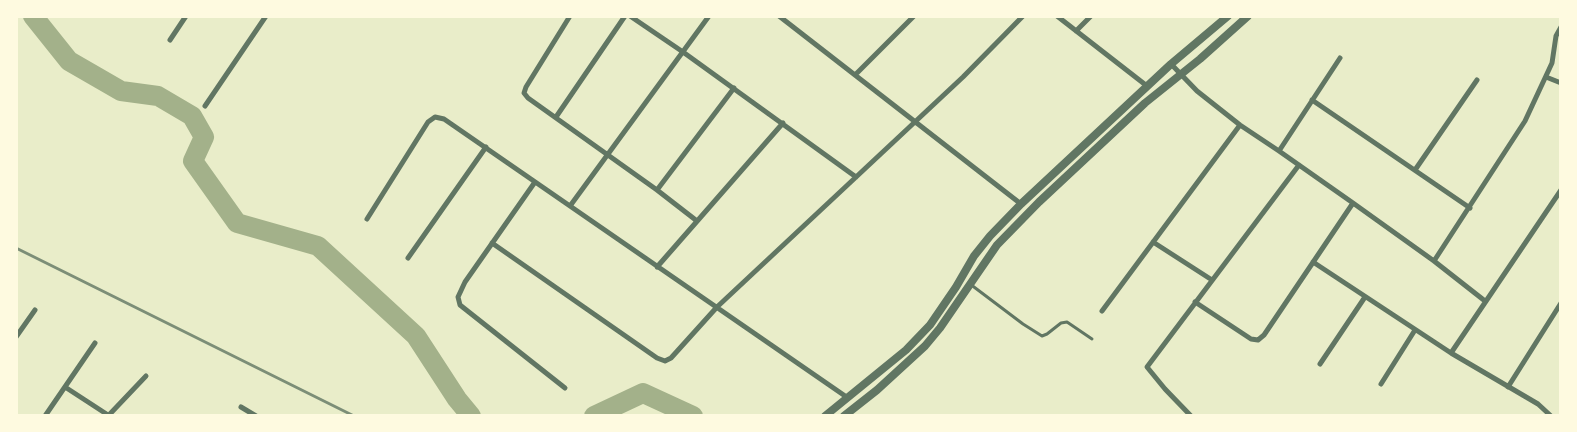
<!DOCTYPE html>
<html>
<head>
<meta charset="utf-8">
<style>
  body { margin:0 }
  #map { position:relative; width:1577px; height:432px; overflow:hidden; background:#e9edc9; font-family:Quicksand,sans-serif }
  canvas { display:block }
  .frame { position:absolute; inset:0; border:18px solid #fefae0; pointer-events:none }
</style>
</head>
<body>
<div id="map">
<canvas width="1577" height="432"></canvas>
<div class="frame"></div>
</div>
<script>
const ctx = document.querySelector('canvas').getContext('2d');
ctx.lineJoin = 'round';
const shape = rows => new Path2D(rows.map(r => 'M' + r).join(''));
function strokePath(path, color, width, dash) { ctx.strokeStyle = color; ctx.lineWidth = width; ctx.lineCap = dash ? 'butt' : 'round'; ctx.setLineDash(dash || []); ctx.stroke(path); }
const river = shape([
  [33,16,69,61,121,91,158,96,192,116,204,137,193,161,237,223,318,246,416,336,457,399,471,416],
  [594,416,643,393,693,416]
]);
const service = shape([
  [970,284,1023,324,1042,336,1047,334,1061,323,1067,322,1092,339]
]);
const minor = shape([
  [570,16,526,87,524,93,528,98,657,190,697,221],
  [630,16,683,52,856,177],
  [779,16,1021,204],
  [1057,16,1147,86],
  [1076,31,1091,16],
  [170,40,186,16],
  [1171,64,1197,91,1240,125,1279,151,1353,203,1434,261,1485,301],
  [855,75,914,16],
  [1546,77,1561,83],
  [1312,100,1470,208],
  [205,106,266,16],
  [556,117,625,16],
  [1279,151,1340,58],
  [1415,170,1477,80],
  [535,182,465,282,458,297,460,305,565,388],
  [657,190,734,88],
  [570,206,709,16],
  [367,219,428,122,435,117,444,119,848,398],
  [1153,242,1212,280],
  [492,243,657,358,665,361,671,358,717,307,963,77,1023,16],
  [408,258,486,147],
  [1434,261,1525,121,1552,63,1556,36,1561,27],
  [1313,262,1451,353,1538,404,1551,416],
  [657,267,783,123],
  [1195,302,1251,339,1258,340,1264,335,1353,203],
  [1102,311,1240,125],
  [16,337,35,310],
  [1451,353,1561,190],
  [1320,364,1365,297],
  [1381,384,1415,330],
  [65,387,108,415],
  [1508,387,1561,303],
  [241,407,256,416],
  [45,416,95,343],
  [108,416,146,376],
  [1191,416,1165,389,1147,367,1299,165]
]);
const tertiary = shape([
  [825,416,906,350,930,325,956,287,974,256,990,236,1021,204,1171,64,1228,16],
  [844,416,877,390,925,346,940,328,997,245,1039,202,1145,103,1200,59,1248,16]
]);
const rail = shape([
  [16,248,354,416]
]);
strokePath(river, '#a3b18a', 20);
strokePath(service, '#617663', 3);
strokePath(minor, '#617663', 5);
strokePath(tertiary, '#617663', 8);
strokePath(rail, '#7c8e77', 3);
</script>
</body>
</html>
